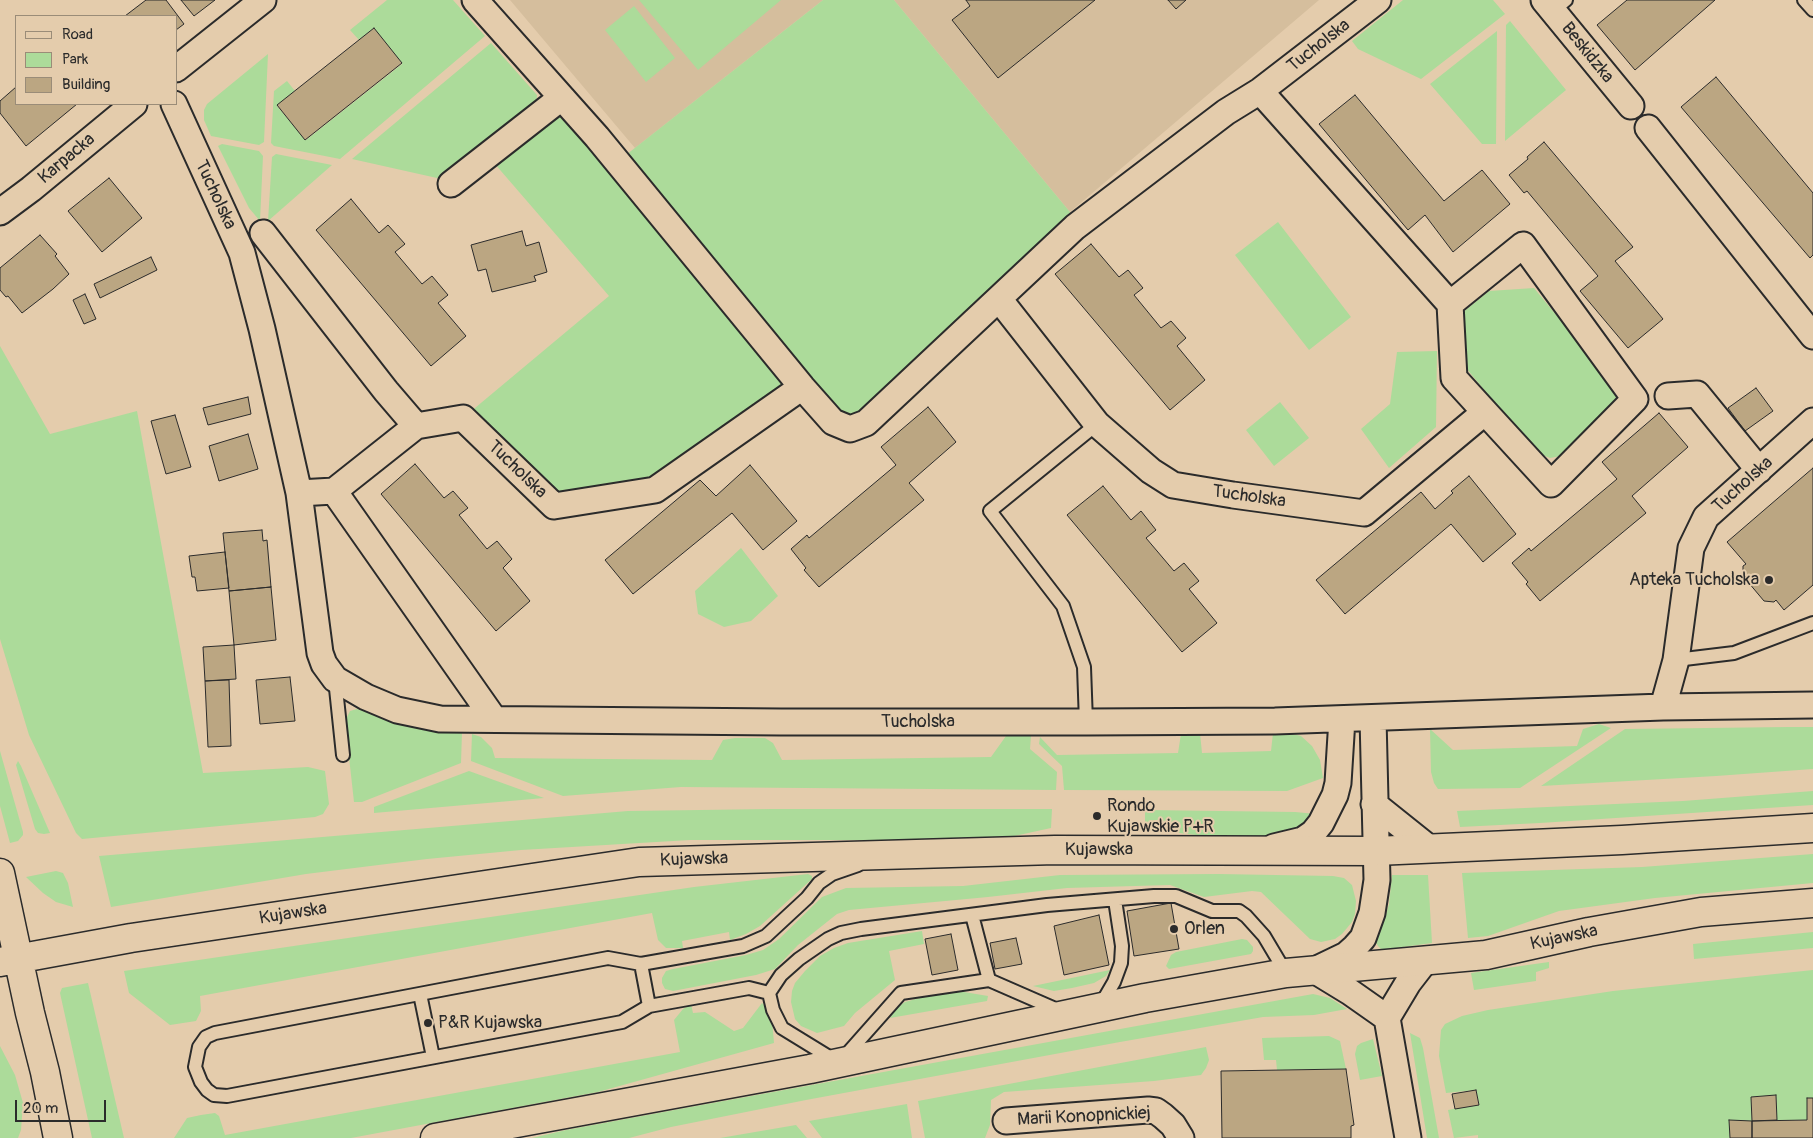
<!DOCTYPE html>
<html>
<head>
<meta charset="utf-8">
<style>
  body { margin:0 }
  #map { position:relative; width:1813px; height:1138px; overflow:hidden; background:#e4ccac; font-family:Pangolin,sans-serif }
  canvas { display:block }
  .legend { position:absolute; left:15px; top:15px; width:162px; height:90px; box-sizing:border-box; background:#e4ccac; border:1px solid #9a8c78; margin:0; padding:6px 9px; list-style:none; font-size:15px; color:#2b2b2b }
  .legend li { display:flex; align-items:center; gap:10px; height:25px }
  .legend b { width:25px; border:1px solid #9a8c78 }
  .scale { position:absolute; left:15px; top:1100px; width:91px; height:22px; box-sizing:border-box; border:2px solid #2b2b2b; border-top:0; padding-left:6px; font-size:15px; line-height:18px; white-space:nowrap; color:#2b2b2b; -webkit-text-stroke:4px #e4ccac; paint-order:stroke }
</style>
</head>
<body>
<div id="map">
<canvas width="1813" height="1138"></canvas>
<ul class="legend">
<li><b style="height:6px;background:#e4ccac"></b>Road</li>
<li><b style="height:14px;background:#acdb9a"></b>Park</li>
<li><b style="height:14px;background:#bba682"></b>Building</li>
</ul>
<div class="scale">20 m</div>
</div>
<script>
const ctx = document.querySelector('canvas').getContext('2d');
ctx.lineJoin = 'round';
function fillPath(path, color) { ctx.fillStyle = color; ctx.fill(path, 'evenodd'); }
const shape = rows => new Path2D(rows.map(r => 'M' + r).join(''));
function strokePath(path, color, width, dash) { ctx.strokeStyle = color; ctx.lineWidth = width; ctx.lineCap = dash ? 'butt' : 'round'; ctx.setLineDash(dash || []); ctx.stroke(path); }
function drawText(font, color, halo, rows, align = 'center') {
  ctx.font = font + ' Pangolin,sans-serif'; ctx.lineWidth = 4; ctx.setLineDash([]); ctx.textBaseline = 'middle'; ctx.strokeStyle = halo; ctx.fillStyle = color; for (const [text, x, y, turn = 0] of rows) {
    ctx.save(); ctx.translate(x, y); ctx.rotate((+turn || 0) * Math.PI / 180); ctx.textAlign = isNaN(turn) ? turn : align; if (halo) ctx.strokeText(text, 0, 0); ctx.fillText(text, 0, 0); ctx.restore();
  }
}
const built = shape([
  [510,0,823,0,635,148],
  [894,0,1319,0,1070,212]
]);
const green = shape([
  [387,0,453,0,485,36,340,159,274,146,271,143,274,91,287,81,295,91,277,106,306,140,402,64,374,29,359,40,350,30],
  [639,0,781,0,698,70],
  [823,0,894,0,1070,212,1075,227,850,429,802,388,655,490,554,506,463,418,609,296,488,156,561,98,617,162],
  [1403,0,1493,0,1505,14,1421,79,1358,49,1352,41],
  [634,6,675,58,646,82,605,30],
  [1510,21,1566,90,1505,141,1506,25],
  [1497,31,1496,144,1482,144,1430,84],
  [491,43,537,95,536,107,445,176,437,178,352,159],
  [268,54,264,142,259,145,211,136,204,120,204,110,207,104],
  [222,144,259,151,263,156,260,221,249,208,218,146],
  [276,154,332,165,268,221,272,157],
  [1278,222,1351,317,1309,350,1235,255],
  [1534,288,1618,390,1619,408,1566,455,1550,458,1535,452,1466,368,1462,313,1489,291],
  [0,346,50,434,137,411,203,773,308,767,325,771,329,804,323,814,315,817,82,839,76,833,29,735,0,639],
  [1437,351,1436,427,1389,468,1361,429,1390,404,1397,352],
  [1280,402,1309,438,1274,466,1246,430],
  [741,548,778,596,751,621,724,627,698,614,695,591],
  [357,709,462,732,461,763,362,802,354,802,345,721,350,711],
  [1599,724,1611,728,1520,788,1438,789,1434,783,1431,772,1430,729,1453,750,1577,746,1583,729],
  [1788,727,1813,727,1813,769,1716,776,1541,786,1625,729],
  [1285,732,1301,736,1312,746,1320,760,1323,778,1287,791,1064,790,1062,766,1039,744,1040,737,1057,755,1178,753,1181,734,1200,733,1202,753,1271,751,1273,733],
  [472,734,481,737,492,748,495,758,712,760,723,740,735,738,765,738,773,743,782,760,991,757,1006,736,1031,736,1030,749,1057,772,1056,790,681,787,563,796,471,761],
  [0,751,23,832,23,835,18,841,10,843,0,806],
  [18,761,21,766,50,833,44,834,38,833,35,829,16,765],
  [469,771,544,798,374,813,374,807],
  [1813,791,1813,805,1540,823,1460,827,1457,811,1683,801],
  [771,809,1052,809,1051,828,996,840,690,840,521,850,427,859,306,874,111,907,99,856,628,811],
  [1145,810,1295,812,1316,814,1291,837,1239,840,1145,829],
  [1813,854,1813,883,1655,898,1559,911,1488,936,1468,938,1462,873,1642,867],
  [56,871,63,873,68,883,73,907,56,902,43,893,26,877],
  [808,874,812,876,812,879,760,926,746,934,730,940,729,932,682,941,683,948,666,948,658,940,652,913,200,996,201,1011,196,1021,170,1025,129,993,124,971,694,887],
  [1218,874,1333,876,1344,878,1352,885,1356,901,1355,914,1352,922,1342,934,1335,939,1321,942,1310,939,1261,892,1252,891,1204,897,1170,885,1067,888,988,897,849,910,837,914,798,945,775,969,756,975,673,991,665,989,662,983,662,978,666,971,673,969,746,955,763,950,779,939,822,897,846,888,963,886,1060,875],
  [1392,875,1428,875,1432,943,1389,949,1381,949,1378,946,1375,941,1376,936,1385,918,1389,904],
  [922,931,924,944,889,951,895,980,855,1013,844,1026,817,1033,801,1026,795,1019,791,1002,792,991,795,983,805,971,820,956,834,948,848,943],
  [1813,932,1813,948,1694,959,1693,944],
  [1242,939,1247,940,1253,947,1253,951,1251,954,1169,969,1166,966,1171,955,1176,952],
  [1549,962,1549,968,1536,972,1536,981,1474,990,1471,973],
  [1110,970,1106,976,1094,983,1072,988,1054,991,1033,986],
  [1813,970,1813,1098,1807,1098,1807,1120,1777,1120,1776,1096,1751,1097,1752,1121,1729,1121,1730,1138,1478,1138,1478,1135,1454,1138,1448,1110,1479,1104,1476,1090,1446,1093,1439,1056,1441,1030,1445,1024,1462,1016,1488,1010,1613,991],
  [88,983,124,1138,92,1138,60,993,62,988],
  [958,991,988,996,987,1001,890,1018,896,1008,905,1002,930,995],
  [1313,994,1330,998,1347,1009,1314,1015,1263,1017,1120,1042,806,1100,671,1127,629,1138,532,1138,566,1130,696,1106],
  [762,1003,767,1008,772,1020,774,1043,598,1092,351,1138,174,1138,187,1118,201,1115,215,1113,219,1116,225,1135,680,1052,674,1020,683,1009,691,1004,693,1013,705,1012,734,1031,743,1028],
  [1410,1033,1420,1038,1423,1048,1439,1138,1427,1138],
  [1329,1036,1340,1041,1346,1069,1277,1070,1276,1060,1264,1060,1262,1038],
  [1373,1039,1382,1076,1360,1080,1355,1054,1357,1046,1361,1043],
  [0,1046,15,1075,23,1103,21,1130,18,1138,0,1138],
  [1206,1047,1209,1060,1206,1068,1201,1075,1154,1081,1004,1092,991,1100,990,1125,985,1138,925,1138,918,1101],
  [907,1104,912,1138,822,1138,809,1121],
  [796,1125,807,1138,720,1138]
]);
const building = shape([
  [146,0,166,0,184,24,176,30,176,16,125,16,146,0],
  [181,0,215,0,194,16,181,0],
  [966,0,1095,0,998,78,952,20,970,6,966,0],
  [1168,0,1186,0,1176,9,1168,0],
  [1627,0,1715,0,1635,70,1597,25,1627,0],
  [374,28,402,63,305,140,277,105,374,28],
  [1716,77,1813,193,1813,255,1810,258,1681,107,1716,77],
  [16,87,16,104,77,104,26,146,0,113,0,101,16,87],
  [1355,95,1444,201,1482,170,1510,204,1453,252,1425,215,1408,230,1319,124,1355,95],
  [1544,142,1633,247,1615,261,1663,319,1628,348,1580,291,1598,276,1527,191,1524,193,1509,175,1528,159,1527,157,1544,142],
  [109,178,142,218,102,252,68,211,109,178],
  [351,199,379,233,388,225,405,244,395,252,422,284,432,276,448,295,438,303,466,336,431,366,316,230,351,199],
  [522,231,526,246,539,242,547,272,534,276,536,281,492,292,486,269,478,271,471,245,522,231],
  [40,235,57,254,55,256,69,274,53,289,22,313,8,296,6,297,0,290,0,268,40,235],
  [1091,244,1119,277,1128,270,1143,288,1134,295,1161,328,1171,321,1186,338,1177,346,1205,380,1170,410,1055,274,1091,244],
  [151,257,157,270,100,298,94,284,151,257],
  [85,294,96,319,84,324,73,300,85,294],
  [1756,388,1773,411,1745,431,1728,408,1756,388],
  [248,397,251,414,208,425,203,408,248,397],
  [928,407,956,442,909,483,924,500,819,587,804,570,806,568,791,549,807,535,809,538,896,465,881,447,928,407],
  [1659,413,1688,447,1632,496,1646,513,1540,601,1526,584,1528,582,1512,563,1529,548,1531,551,1617,479,1602,462,1659,413],
  [175,415,191,467,166,474,151,421,175,415],
  [248,434,258,469,219,481,209,446,248,434],
  [415,464,444,498,453,491,468,508,459,515,487,549,497,541,512,559,503,568,530,601,496,631,381,494,415,464],
  [750,465,797,521,763,550,732,513,633,594,605,560,700,480,716,496,750,465],
  [1813,468,1813,585,1784,610,1776,600,1774,602,1764,601,1743,576,1743,566,1746,564,1727,542,1813,468],
  [1469,476,1516,534,1483,562,1451,524,1345,614,1316,580,1421,492,1435,509,1453,493,1451,491,1469,476],
  [1103,486,1131,520,1141,511,1156,530,1146,538,1174,571,1184,563,1199,581,1189,589,1217,623,1182,652,1067,515,1103,486],
  [262,530,263,541,267,540,271,587,229,591,223,533,262,530],
  [225,552,229,588,197,591,195,577,192,577,189,556,225,552],
  [271,587,276,640,234,645,229,591,271,587],
  [234,645,236,679,205,681,203,647,234,645],
  [290,677,295,721,260,724,256,680,290,677],
  [229,680,231,746,208,747,205,681,229,680],
  [1171,903,1179,949,1134,956,1127,911,1171,903],
  [1099,915,1109,965,1064,975,1054,926,1099,915],
  [951,934,958,970,932,975,925,939,951,934],
  [1016,938,1022,964,995,969,990,943,1016,938],
  [1346,1069,1354,1125,1351,1126,1351,1138,1222,1138,1221,1071,1346,1069],
  [1476,1090,1479,1105,1455,1109,1452,1094,1476,1090],
  [1776,1095,1777,1120,1752,1121,1751,1097,1776,1095],
  [1807,1098,1813,1098,1813,1138,1752,1138,1752,1121,1807,1120,1807,1098],
  [1729,1120,1752,1121,1752,1138,1730,1138,1729,1120]
]);
const lane = shape([
  [1804,0,1813,10],
  [1553,11,1566,0],
  [1676,660,1734,653,1813,623],
  [335,679,343,755],
  [1086,722,1084,667,1063,606,990,511,1097,424],
  [972,915,989,980],
  [641,964,608,958,215,1033,206,1037,199,1047,195,1067,201,1082,207,1090,214,1095,227,1096,622,1022,649,1006],
  [769,993,749,988,649,1006,641,964,743,946,766,936,807,898,819,883,832,874,858,865],
  [420,994,433,1057],
  [1100,1006,1114,982,1121,963,1122,946,1115,900],
  [1060,1011,989,980,901,993,839,1063,782,1028,773,1010,769,993,781,975,799,959,828,939,841,933,861,929,1047,905,1154,896,1176,896,1212,911,1239,911,1246,916,1264,936,1286,973]
]);
const street = shape([
  [475,0,597,137,802,387,833,422,850,429,866,423,1075,227,1226,112,1260,91,1378,0],
  [1544,0,1631,106],
  [176,69,263,0],
  [174,104,242,253,262,329,299,493,320,653,324,664,335,679,366,697,397,710,440,719,781,722,1086,722,1275,721,1663,707,1813,705],
  [1648,128,1813,336],
  [451,184,561,98],
  [0,212,31,189,134,104],
  [263,233,386,391,416,426],
  [999,299,1097,424,1151,471,1173,485,1233,495,1364,513,1485,412,1454,378,1450,304,1260,91],
  [1450,304,1523,245,1635,399,1551,484,1485,412],
  [1668,396,1697,394,1759,470],
  [334,491,494,719],
  [299,493,334,491,416,426,463,418,554,506,655,490,802,387],
  [1663,707,1676,660,1691,548,1706,517,1813,421],
  [1374,804,1429,848],
  [1274,847,1303,840,1313,833,1321,823,1335,795,1338,783,1342,719],
  [1319,968,1346,955,1355,947,1363,938,1372,913,1377,880,1373,718],
  [1314,970,1350,992,1387,1018],
  [1387,1018,1408,1138],
  [1387,1018,1408,983,1425,961],
  [1006,1121,1148,1110,1156,1111,1163,1116,1173,1125,1181,1138]
]);
const secondary = shape([
  [0,873,30,1013,45,1072,58,1138],
  [0,962,131,938,639,862,1055,850,1376,851,1622,840,1813,828],
  [435,1138,810,1069,1145,998,1286,973,1486,955,1589,932,1701,912,1813,903]
]);
const markers = [
  [1769,580,5,"#2b2b2b"],
  [1097,816,5,"#2b2b2b"],
  [1174,929,5,"#2b2b2b"],
  [428,1023,5,"#2b2b2b"]
];
const streetNames = [
  ["Tucholska",1319,46,-38],
  ["Beskidzka",1587,53,51],
  ["Karpacka",67,159,-40],
  ["Tucholska",215,195,65],
  ["Tucholska",517,470,44],
  ["Tucholska",1743,485,-42],
  ["Tucholska",1249,497,8],
  ["Tucholska",918,722],
  ["Kujawska",1099,850],
  ["Kujawska",694,860,-2],
  ["Kujawska",293,914,-9],
  ["Kujawska",1564,938,-12],
  ["Marii Konopnickiej",1084,1117,-3]
];
const poiNames = [
  ["Apteka Tucholska",1759,580,"right"],
  ["Rondo",1107,806],
  ["Kujawskie P+R",1107,827],
  ["Orlen",1184,929],
  ["P&R Kujawska",438,1023]
];
fillPath(built, '#d5be9d');
fillPath(green, '#acdb9a');
fillPath(building, '#bba682');
strokePath(building, '#2b2b2b', 1);
strokePath(lane, '#2b2b2b', 16);
strokePath(street, '#2b2b2b', 29);
strokePath(secondary, '#2b2b2b', 31);
strokePath(lane, '#e4ccac', 12);
strokePath(street, '#e4ccac', 25);
strokePath(secondary, '#e4ccac', 28);
for (const [x, y, r, color] of markers) { const dot = new Path2D(); dot.arc(x, y, r, 0, 2 * Math.PI); ctx.fillStyle = color; ctx.fill(dot); strokePath(dot, '#e4ccac', 2); }
drawText('18px', '#2b2b2b', '#e4ccac', streetNames);
drawText('18px', '#2b2b2b', '#e4ccac', poiNames, 'left');
</script>
</body>
</html>
